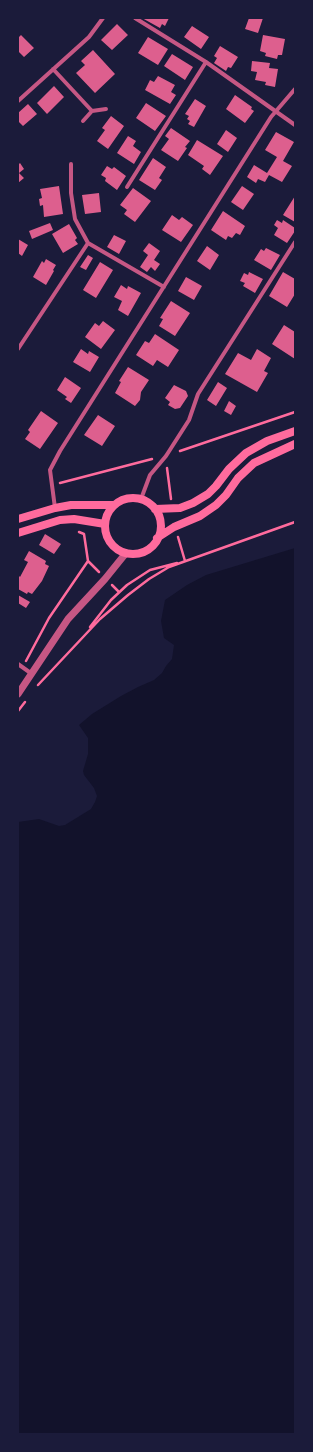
<!DOCTYPE html>
<html>
<head>
<meta charset="utf-8">
<style>
  body { margin:0 }
  #map { position:relative; width:313px; height:1452px; overflow:hidden; background:#1b1b3a; font-family:Overpass,sans-serif }
  canvas { display:block }
  .frame { position:absolute; inset:0; border:19px solid #1b1b3a; pointer-events:none }
</style>
</head>
<body>
<div id="map">
<canvas width="313" height="1452"></canvas>
<div class="frame"></div>
</div>
<script>
const ctx = document.querySelector('canvas').getContext('2d');
ctx.lineJoin = 'round';
function fillPath(path, color) { ctx.fillStyle = color; ctx.fill(path, 'evenodd'); }
const shape = rows => new Path2D(rows.map(r => 'M' + r).join(''));
function strokePath(path, color, width, dash) { ctx.strokeStyle = color; ctx.lineWidth = width; ctx.lineCap = dash ? 'butt' : 'round'; ctx.setLineDash(dash || []); ctx.stroke(path); }
const water = shape([
  [295,548,295,1434,18,1434,18,822,39,819,59,826,65,825,91,809,95,802,97,796,94,788,84,775,83,771,88,754,88,738,79,725,92,714,121,696,138,687,154,680,162,673,166,666,172,659,174,645,164,638,161,621,165,600,187,585,206,575]
]);
const building = shape([
  [142,18,169,18,165,26,162,24,160,28],
  [249,18,263,18,258,33,245,29],
  [117,24,128,35,112,50,101,40],
  [192,26,209,37,201,49,184,37],
  [21,35,34,48,24,57,18,51,18,38],
  [263,35,285,39,282,55,278,55,277,59,265,56,266,53,260,51],
  [148,37,168,49,158,65,138,53],
  [220,46,238,57,231,68,228,67,226,71,214,63,217,58,214,56],
  [93,50,115,74,95,93,76,73,85,65,81,61],
  [172,54,193,67,185,80,164,66],
  [252,61,270,63,269,68,278,69,275,87,265,85,266,82,255,80,257,72,251,71],
  [158,76,175,85,171,92,176,95,170,104,145,90,150,80,154,82],
  [54,86,64,97,47,114,37,103],
  [235,95,252,107,251,109,254,111,245,123,226,109],
  [195,99,206,106,194,127,188,124,190,121,187,119,189,116,185,114],
  [146,103,166,116,155,131,136,118],
  [28,104,37,114,23,126,18,121,18,113],
  [111,116,124,126,108,149,97,141,105,130,102,128],
  [171,128,190,141,185,147,187,148,178,161,161,150,169,139,165,136],
  [226,130,237,138,228,152,217,144],
  [276,132,294,142,283,161,292,166,282,182,269,175,265,182,258,179,256,183,247,177,254,165,267,173,277,157,265,150],
  [128,136,136,141,133,146,141,152,134,164,117,153],
  [197,140,223,156,210,175,202,169,204,166,188,155],
  [153,158,166,167,159,178,162,180,155,190,139,180],
  [20,163,24,169,19,173,24,178,18,183,18,165],
  [107,166,112,169,114,167,126,176,117,190,105,181,106,178,101,175],
  [59,186,63,214,44,217,43,205,40,206,39,199,42,198,40,189],
  [242,186,254,194,243,210,231,202],
  [133,188,151,201,135,222,124,214,127,210,120,205],
  [99,193,101,212,85,214,82,195],
  [295,196,295,222,283,215],
  [223,211,245,226,240,235,236,233,232,238,228,236,226,240,211,230],
  [172,215,179,220,182,217,193,225,181,242,162,230],
  [277,220,282,223,283,220,295,228,295,231,287,243,274,235,278,228,274,225],
  [50,223,53,230,32,239,29,231],
  [69,224,77,238,75,240,78,244,63,253,52,234],
  [114,235,126,241,119,254,107,247],
  [18,239,28,245,22,256,18,253],
  [149,243,160,251,154,260,160,264,155,271,151,267,147,272,140,267,148,255,143,251],
  [207,246,219,255,210,270,197,261],
  [266,248,280,255,271,270,254,260,261,249,264,251],
  [88,255,93,258,86,270,80,267],
  [46,259,56,265,53,270,54,271,46,285,33,277,42,261,44,263],
  [100,262,113,270,96,298,83,290],
  [249,272,263,279,255,293,243,286,245,283,240,281,244,273,248,275],
  [283,272,295,279,295,294,287,307,269,296],
  [186,277,202,286,194,300,178,291],
  [121,285,127,289,128,286,141,293,128,316,118,310,122,301,114,297],
  [171,301,190,313,175,336,159,326,163,319,160,318],
  [103,321,115,330,101,349,85,337,95,323,99,326],
  [284,325,295,332,295,359,272,344],
  [155,334,179,350,168,367,157,360,153,366,136,355,145,341,149,343],
  [81,349,88,354,89,351,99,357,90,372,73,362],
  [257,349,271,358,264,371,268,373,257,392,225,374,238,353,251,360],
  [128,367,149,380,141,392,140,400,135,406,115,393,121,382,119,381],
  [65,377,81,388,71,403,65,399,67,397,57,390],
  [218,382,227,388,216,406,207,400],
  [174,385,186,391,188,396,180,408,175,409,168,405,170,402,165,398],
  [229,401,236,406,231,415,224,411],
  [41,411,58,423,40,449,25,439,30,432,28,430],
  [98,415,115,426,102,446,84,435],
  [45,534,61,544,54,554,39,545],
  [29,551,46,561,45,564,49,566,42,581,32,594,28,592,27,594,18,589,18,575,20,577,28,562,24,560],
  [18,595,30,602,26,608,18,603]
]);
const path = shape([
  [180,451,295,412],
  [167,468,171,499],
  [60,483,152,459],
  [178,537,185,561],
  [88,561,99,572],
  [112,585,119,592],
  [90,627,111,600,127,585,150,570,177,563],
  [26,661,49,618,88,561,84,534,79,532],
  [38,685,100,619,128,595,149,579,169,567,295,522],
  [18,711,25,702]
]);
const minor = shape([
  [135,18,206,62,295,125],
  [53,69,92,111,83,121],
  [18,101,89,37,103,18],
  [92,111,106,109],
  [71,164,71,193,75,219,88,243,164,287],
  [127,187,206,62],
  [18,349,88,243],
  [141,499,150,475,166,456,189,420,198,394,295,242],
  [55,508,50,470,60,451,271,117,295,89],
  [18,664,32,674]
]);
const tertiary = shape([
  [18,694,68,619,105,579,126,553]
]);
const secondary = shape([
  '105 526a28 28 0 1 1 56 0a28 28 0 1 1-56 0Z',
  [155,509,180,508,193,503,208,494,216,486,229,469,246,453,267,441,295,431],
  [18,519,55,508,71,505,114,505],
  [18,533,60,520,74,519,105,524],
  [157,538,174,527,200,516,216,505,226,495,238,478,254,463,295,444]
]);
fillPath(water, '#12122b');
fillPath(building, '#dd5f8e');
strokePath(path, '#ff6b9d', 2.5);
strokePath(minor, '#c65784', 4);
strokePath(tertiary, '#c65784', 7);
strokePath(secondary, '#ff6b9d', 8);
</script>
</body>
</html>
